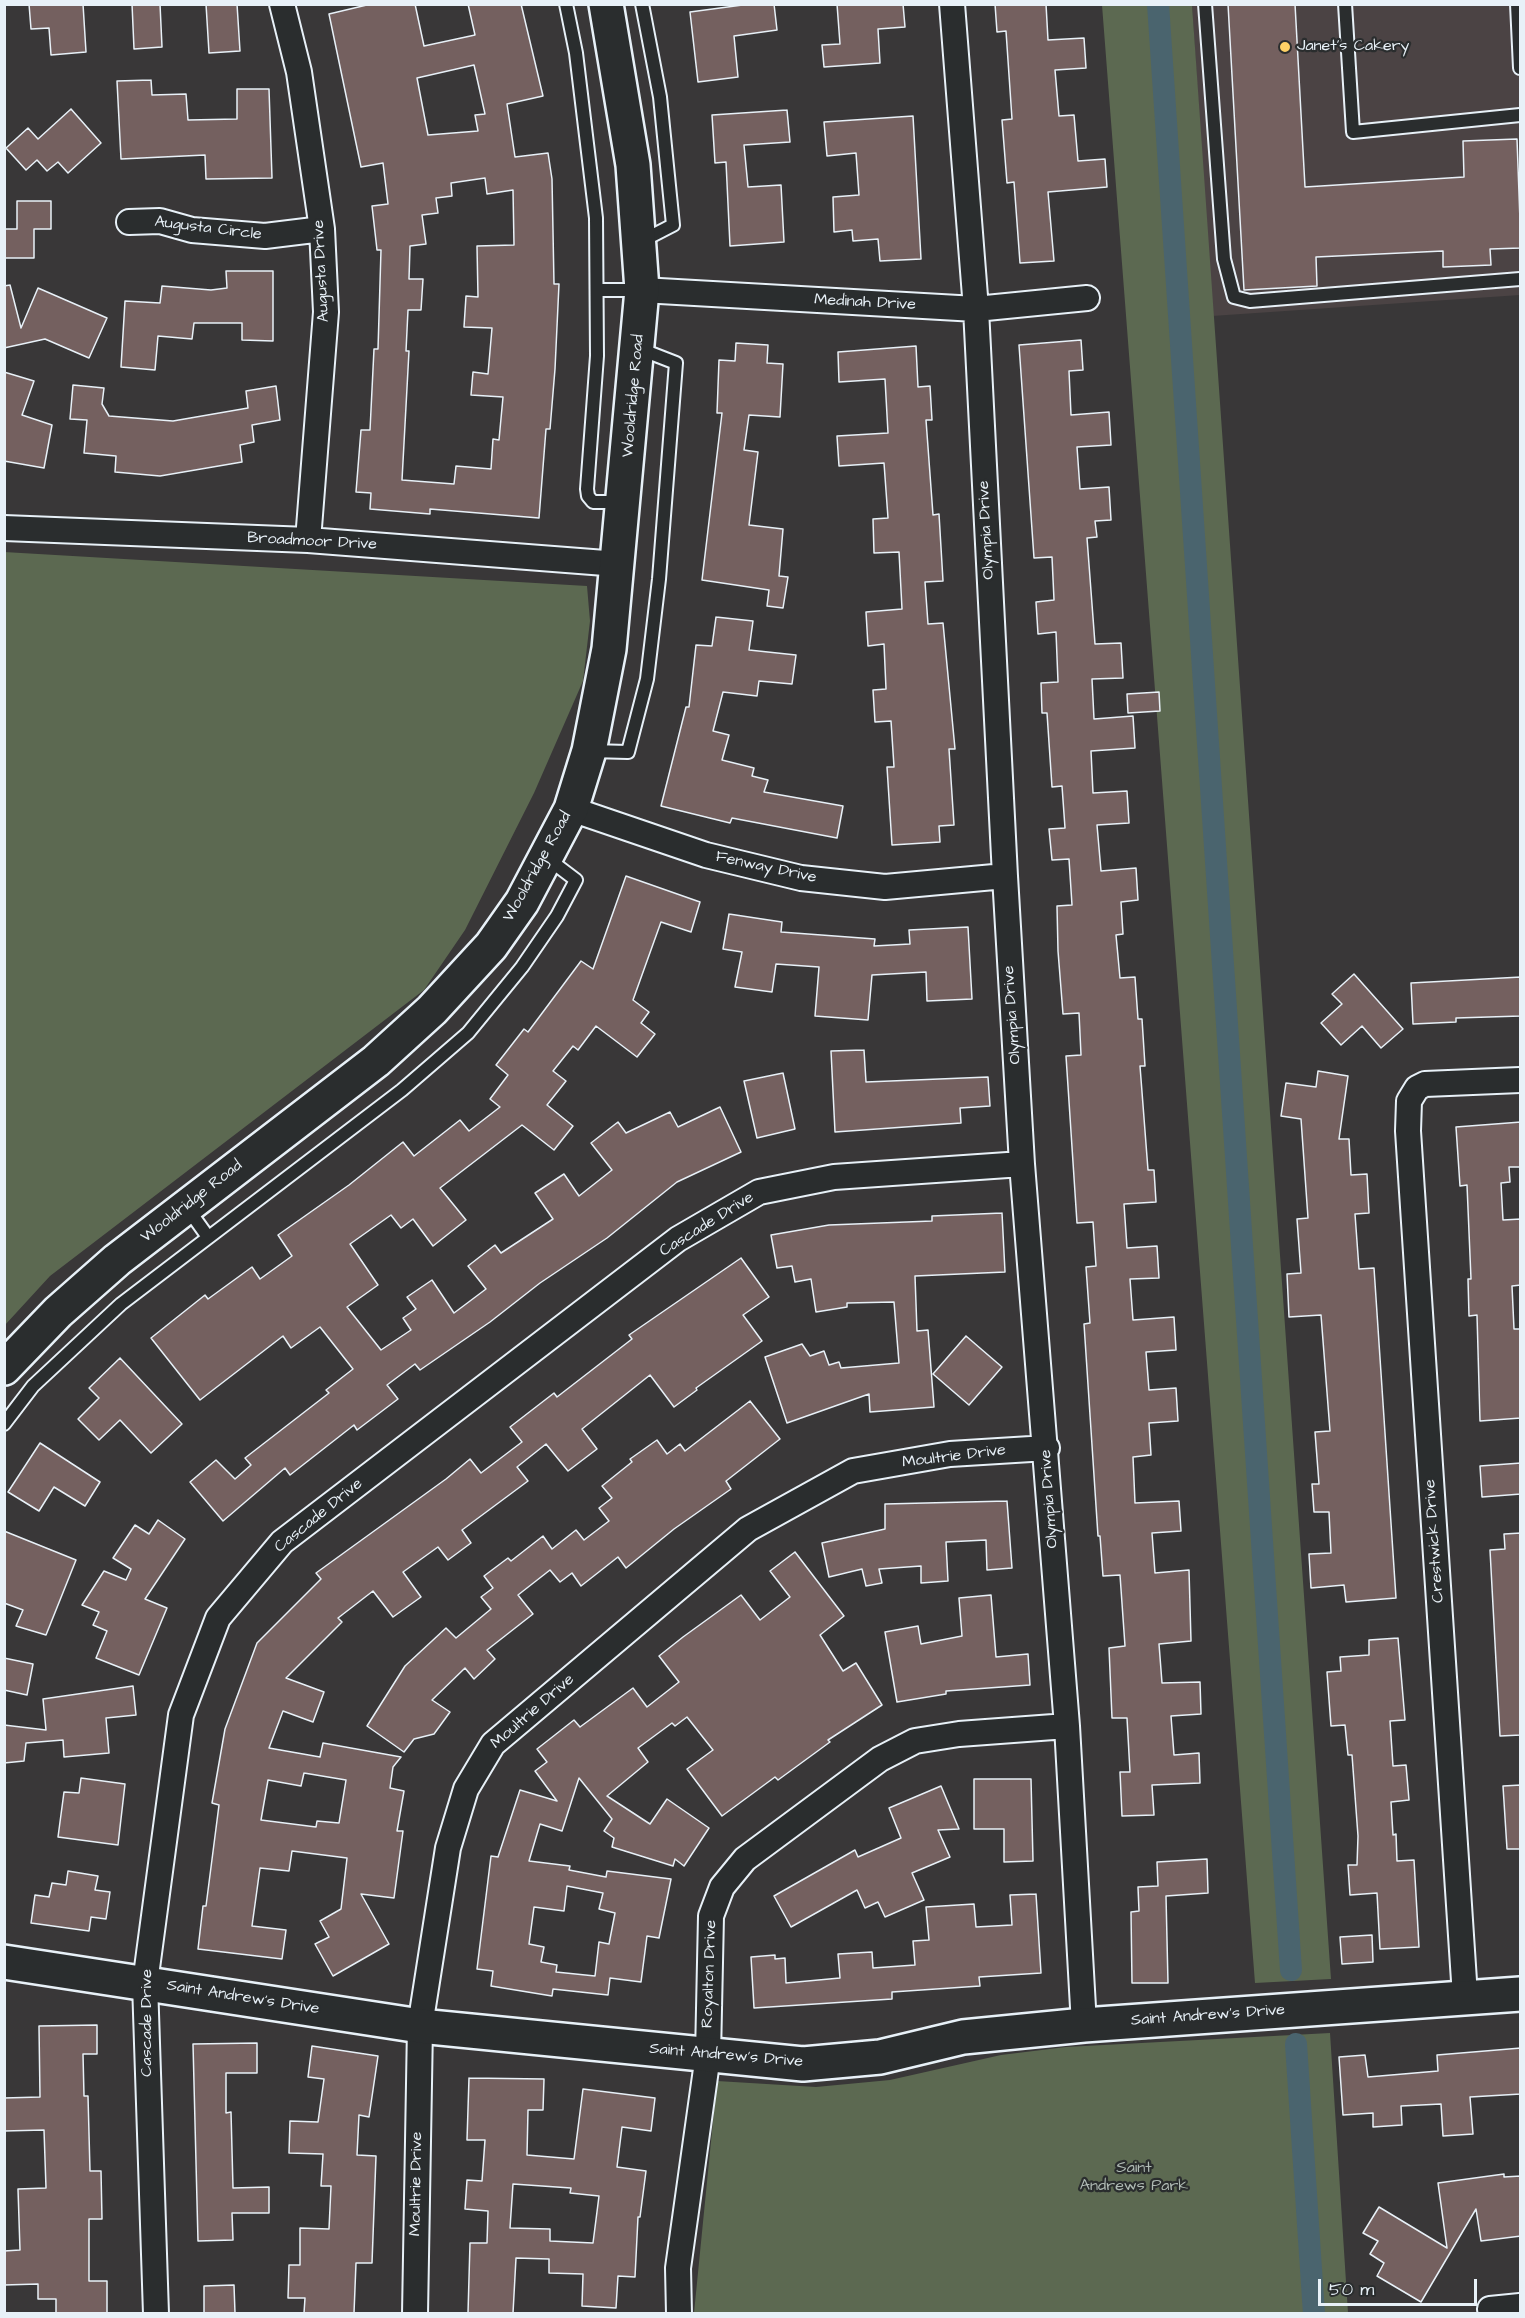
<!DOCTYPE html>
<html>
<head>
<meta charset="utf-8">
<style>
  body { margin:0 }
  #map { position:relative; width:1525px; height:2318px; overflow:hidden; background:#393738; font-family:"Architects Daughter",sans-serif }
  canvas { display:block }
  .frame { position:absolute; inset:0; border:6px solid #e8f1f8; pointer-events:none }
  .scale { position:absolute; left:1318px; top:2279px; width:159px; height:27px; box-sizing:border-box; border:3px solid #e8f1f8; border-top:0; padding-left:8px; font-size:18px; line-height:21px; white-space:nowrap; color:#e8f1f8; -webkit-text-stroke:4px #2a2d2e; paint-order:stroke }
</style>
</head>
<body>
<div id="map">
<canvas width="1525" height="2318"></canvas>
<div class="frame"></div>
<div class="scale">50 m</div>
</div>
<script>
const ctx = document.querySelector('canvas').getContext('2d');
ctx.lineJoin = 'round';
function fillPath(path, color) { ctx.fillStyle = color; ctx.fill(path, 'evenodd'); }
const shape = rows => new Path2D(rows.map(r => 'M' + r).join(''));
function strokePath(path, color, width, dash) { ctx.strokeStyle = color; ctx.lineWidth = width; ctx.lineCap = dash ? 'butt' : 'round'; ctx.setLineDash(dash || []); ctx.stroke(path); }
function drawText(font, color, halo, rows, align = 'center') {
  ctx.font = font + ' "Architects Daughter",sans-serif'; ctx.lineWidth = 4.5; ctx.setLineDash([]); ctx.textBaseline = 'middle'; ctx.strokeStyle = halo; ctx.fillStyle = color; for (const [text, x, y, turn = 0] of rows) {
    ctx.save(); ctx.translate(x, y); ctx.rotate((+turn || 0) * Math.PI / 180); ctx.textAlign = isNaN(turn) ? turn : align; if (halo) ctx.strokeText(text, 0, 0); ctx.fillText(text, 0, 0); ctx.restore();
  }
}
const built = shape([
  [1192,5,1520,5,1520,295,1212,316]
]);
const green = shape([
  [1102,5,1192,5,1331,1979,1255,1983],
  [4,552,587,586,590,621,583,681,534,793,465,930,424,990,50,1276,5,1325],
  [1330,2033,1348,2313,694,2313,717,2081,816,2087,890,2080,1001,2055,1066,2047]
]);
const canal = shape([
  [1158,4,1291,1970],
  [1296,2044,1314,2314]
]);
const building = shape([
  [29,4,83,4,86,52,51,55,49,28,31,29,29,4],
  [132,4,160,4,162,47,134,49,132,4],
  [206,4,237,4,240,51,209,53,206,4],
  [371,4,415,4,424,46,475,35,468,4,521,4,543,96,507,104,515,157,548,153,552,179,554,284,559,284,555,369,550,429,546,429,539,518,430,509,430,514,370,509,371,493,356,492,361,430,370,430,374,349,378,349,381,250,377,250,372,206,388,204,383,163,361,167,329,14,371,4],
  [474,65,485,114,475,115,478,131,428,135,417,78,474,65],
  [485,178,487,194,513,190,514,245,477,246,478,297,466,296,464,327,492,328,488,374,473,372,471,395,503,397,499,440,493,439,491,469,456,466,454,484,402,480,409,351,406,351,408,310,421,310,423,279,409,279,410,246,426,244,422,215,438,213,436,198,452,196,451,183,485,178],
  [750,4,774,4,777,30,734,36,738,77,698,82,690,12,750,4],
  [837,4,903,4,905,27,878,29,880,63,824,67,822,45,840,44,837,4],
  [995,4,1046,4,1048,40,1084,38,1086,68,1055,70,1059,116,1074,115,1078,161,1105,159,1107,187,1048,192,1054,261,1020,263,1014,182,1007,183,1002,120,1012,119,1006,31,997,32,995,4],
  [1228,4,1295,4,1305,187,1464,177,1463,141,1517,139,1521,248,1490,249,1491,265,1443,267,1443,251,1316,257,1317,286,1244,290,1228,4],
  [151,80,152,95,186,94,188,120,237,119,237,89,269,89,272,178,206,179,205,155,121,159,117,81,151,80],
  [71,109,101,143,68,173,58,162,47,171,37,160,26,170,6,148,28,128,38,139,71,109],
  [787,110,790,142,744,145,748,187,781,185,784,242,730,246,726,162,715,163,712,115,787,110],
  [913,116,921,259,880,261,878,239,853,241,852,230,834,232,833,197,859,195,856,153,827,156,824,122,913,116],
  [17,201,51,201,51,229,34,229,34,258,4,258,4,229,17,229,17,201],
  [226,271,273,271,273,341,242,340,242,323,194,323,192,339,158,336,155,370,121,367,125,301,160,303,162,286,211,290,227,288,226,271],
  [10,285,21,328,38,288,107,318,89,358,45,339,4,348,4,286,10,285],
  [1081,340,1083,370,1069,371,1071,415,1109,412,1111,445,1077,447,1080,489,1109,487,1111,520,1095,521,1097,537,1087,538,1095,644,1121,643,1123,678,1092,679,1094,719,1133,716,1135,748,1091,751,1093,793,1127,791,1129,823,1097,825,1101,871,1136,868,1138,900,1121,902,1123,934,1116,935,1120,978,1135,977,1138,1019,1142,1019,1145,1066,1140,1066,1148,1170,1154,1170,1156,1202,1124,1204,1127,1248,1157,1246,1159,1278,1130,1279,1133,1320,1174,1317,1176,1350,1146,1352,1149,1390,1176,1388,1178,1421,1149,1423,1151,1455,1133,1457,1135,1503,1179,1501,1181,1531,1152,1533,1155,1573,1189,1570,1191,1641,1159,1644,1162,1683,1200,1682,1201,1714,1171,1716,1174,1755,1199,1753,1200,1783,1152,1785,1154,1815,1122,1816,1120,1772,1130,1772,1127,1718,1112,1718,1109,1648,1125,1646,1120,1575,1103,1576,1100,1536,1098,1536,1084,1324,1090,1323,1086,1267,1096,1266,1093,1222,1077,1223,1066,1056,1081,1055,1079,1013,1063,1014,1058,951,1057,906,1072,905,1069,859,1052,860,1049,829,1065,828,1062,786,1052,787,1047,713,1042,713,1041,683,1058,682,1056,632,1038,634,1036,602,1054,600,1052,557,1034,558,1019,345,1081,340],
  [736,343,768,345,767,363,783,364,780,417,749,415,744,450,758,452,749,525,783,529,779,576,788,577,783,608,767,606,769,590,702,580,722,413,717,413,719,360,735,361,736,343],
  [916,346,918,387,930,386,932,420,926,420,933,515,939,514,943,581,925,582,928,624,943,623,955,749,949,749,954,825,939,826,940,842,892,845,887,767,894,767,891,721,875,722,873,690,886,689,884,644,868,646,866,612,902,609,899,552,874,553,873,519,888,518,884,463,839,466,837,436,888,433,885,379,839,382,838,352,916,346],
  [4,372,34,381,22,415,52,425,44,468,4,461,4,372],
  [73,385,104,388,102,404,109,416,173,421,248,408,246,391,276,386,280,420,252,425,254,442,240,445,242,462,160,476,115,472,116,456,84,453,87,420,70,419,73,385],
  [716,617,753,621,749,650,796,655,792,684,759,681,757,696,723,692,713,731,729,735,722,760,754,768,752,776,768,780,764,792,843,806,837,838,732,818,730,823,661,806,686,707,689,707,696,645,712,646,716,617],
  [1159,692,1160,711,1128,713,1127,694,1159,692],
  [626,876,700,902,691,932,661,922,633,1000,649,1012,641,1023,655,1034,637,1057,596,1026,578,1050,573,1046,553,1071,566,1081,547,1105,573,1126,554,1150,522,1125,440,1188,466,1220,433,1246,413,1219,401,1228,391,1215,350,1244,378,1285,347,1307,381,1350,411,1330,403,1318,416,1309,407,1297,432,1280,454,1313,486,1289,468,1266,495,1245,501,1253,553,1219,535,1193,564,1174,579,1196,612,1170,591,1143,618,1122,626,1133,670,1112,678,1127,720,1107,741,1152,677,1182,607,1238,540,1283,490,1322,420,1370,415,1364,387,1385,398,1399,357,1430,354,1425,290,1475,285,1468,223,1521,190,1482,216,1460,235,1479,251,1465,245,1458,329,1393,326,1390,353,1369,320,1327,291,1348,283,1336,200,1400,151,1338,205,1295,208,1299,252,1267,260,1279,292,1256,278,1235,349,1185,403,1142,414,1156,460,1120,469,1131,500,1107,490,1099,508,1075,496,1065,524,1029,528,1032,581,961,593,969,626,876],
  [729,914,782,922,781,932,875,939,874,946,910,944,909,930,968,927,972,999,927,1001,926,972,872,975,868,1020,815,1016,819,967,776,964,772,992,735,987,742,952,723,949,729,914],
  [1354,974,1403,1029,1381,1048,1362,1026,1341,1045,1321,1023,1342,1004,1332,994,1354,974],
  [1521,977,1521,1016,1456,1018,1456,1022,1413,1024,1411,983,1521,977],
  [864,1050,866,1082,988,1077,990,1106,960,1108,961,1123,835,1132,831,1051,864,1050],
  [1318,1071,1348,1076,1339,1139,1349,1139,1351,1175,1367,1174,1369,1213,1355,1214,1359,1269,1374,1268,1396,1598,1346,1602,1344,1585,1311,1588,1309,1554,1331,1553,1329,1512,1314,1512,1312,1484,1319,1484,1315,1432,1330,1431,1321,1315,1289,1317,1287,1274,1301,1273,1297,1219,1308,1218,1301,1119,1281,1116,1286,1083,1316,1087,1318,1071],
  [783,1073,795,1129,757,1138,744,1081,783,1073],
  [1521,1122,1521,1167,1509,1167,1510,1182,1501,1183,1503,1220,1521,1219,1521,1285,1512,1286,1514,1329,1521,1329,1521,1418,1480,1421,1477,1315,1469,1316,1468,1279,1471,1279,1467,1185,1460,1186,1456,1127,1521,1122],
  [1002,1213,1005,1272,915,1276,917,1331,928,1330,934,1407,870,1412,869,1394,787,1423,765,1357,802,1344,810,1356,824,1351,829,1365,839,1362,841,1368,899,1363,894,1302,847,1303,847,1307,816,1312,811,1279,795,1282,792,1266,777,1268,771,1235,829,1225,932,1221,932,1216,1002,1213],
  [741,1258,769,1297,743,1315,762,1341,696,1388,697,1390,674,1407,650,1375,582,1429,597,1449,568,1471,546,1444,517,1467,528,1481,462,1530,471,1543,448,1560,438,1547,403,1572,421,1597,393,1617,373,1591,338,1618,342,1622,286,1678,324,1692,313,1722,283,1711,269,1748,320,1757,323,1743,401,1757,393,1767,390,1788,404,1791,397,1831,403,1831,394,1898,361,1894,389,1944,333,1976,315,1944,329,1937,320,1921,341,1909,347,1858,292,1851,289,1871,260,1868,252,1926,286,1930,282,1959,198,1949,203,1906,206,1906,219,1805,212,1803,225,1729,257,1643,321,1579,316,1573,446,1479,470,1459,481,1473,522,1442,510,1427,554,1393,557,1397,632,1339,629,1335,741,1258],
  [304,1773,346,1780,339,1823,317,1821,316,1827,261,1820,268,1780,301,1786,304,1773],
  [966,1336,1002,1367,969,1405,933,1374,966,1336],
  [120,1358,182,1424,151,1453,120,1420,99,1440,78,1419,99,1398,89,1388,120,1358],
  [750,1401,780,1439,726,1481,731,1489,674,1529,626,1568,618,1557,581,1586,572,1573,560,1582,550,1570,518,1595,533,1614,487,1650,495,1659,474,1679,465,1668,432,1700,450,1712,434,1734,414,1739,404,1752,367,1726,405,1666,446,1628,456,1638,491,1609,481,1597,493,1588,484,1576,508,1558,511,1561,543,1536,552,1549,576,1530,584,1540,609,1521,599,1508,612,1498,602,1486,632,1462,630,1459,657,1440,667,1454,680,1444,685,1451,750,1401],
  [40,1443,100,1482,85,1506,54,1487,39,1511,8,1492,40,1443],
  [1521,1463,1521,1494,1482,1497,1480,1466,1521,1463],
  [1007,1501,1012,1568,987,1570,986,1540,946,1542,948,1581,921,1583,921,1566,879,1569,882,1583,866,1586,862,1569,829,1577,822,1543,885,1529,885,1504,1007,1501],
  [158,1520,185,1539,145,1599,167,1608,139,1675,96,1658,107,1631,93,1625,99,1612,82,1605,104,1571,126,1580,131,1569,113,1558,135,1525,149,1534,158,1520],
  [4,1531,76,1560,46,1635,16,1626,23,1610,4,1603,4,1531],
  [1521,1533,1521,1735,1500,1736,1490,1550,1505,1549,1504,1534,1521,1533],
  [795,1552,844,1616,820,1635,843,1671,856,1663,882,1705,828,1740,830,1742,778,1780,775,1777,722,1816,687,1769,713,1750,687,1717,675,1726,672,1723,638,1748,648,1762,607,1796,650,1824,667,1799,709,1828,684,1866,675,1859,673,1866,612,1847,614,1838,604,1831,612,1819,579,1778,562,1831,540,1824,529,1861,570,1866,569,1870,606,1877,607,1871,671,1879,659,1938,647,1936,641,1982,610,1978,608,1995,553,1989,552,1996,491,1986,493,1971,477,1969,491,1856,498,1857,520,1790,557,1801,535,1771,547,1762,537,1749,574,1720,580,1727,633,1688,647,1707,679,1682,659,1656,683,1637,741,1595,760,1620,790,1597,770,1571,795,1552],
  [567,1886,603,1893,599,1909,615,1913,609,1944,599,1942,595,1976,556,1972,557,1965,541,1962,544,1947,529,1944,534,1907,564,1911,567,1886],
  [991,1595,996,1657,1028,1654,1030,1685,946,1691,946,1694,897,1702,885,1632,918,1626,921,1644,962,1636,959,1598,991,1595],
  [1398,1638,1405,1720,1390,1721,1393,1766,1406,1765,1409,1800,1391,1802,1393,1835,1396,1834,1397,1861,1414,1860,1419,1947,1380,1949,1377,1893,1350,1895,1348,1865,1357,1865,1358,1836,1352,1755,1348,1755,1345,1725,1331,1726,1327,1672,1341,1671,1340,1657,1369,1655,1369,1640,1398,1638],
  [4,1658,33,1664,27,1695,4,1690,4,1658],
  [133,1686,136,1715,106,1718,109,1753,64,1757,63,1740,26,1743,24,1761,4,1763,4,1725,46,1730,43,1699,133,1686],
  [81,1778,125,1784,118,1845,58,1837,64,1792,79,1793,81,1778],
  [974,1779,1031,1779,1033,1861,1004,1862,1004,1829,974,1829,974,1779],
  [1521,1785,1521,1849,1507,1849,1503,1786,1521,1785],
  [941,1786,959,1829,938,1830,950,1857,912,1873,924,1900,885,1917,878,1902,865,1908,857,1890,791,1927,774,1896,855,1850,858,1857,901,1838,889,1808,941,1786],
  [1207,1859,1208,1893,1166,1896,1168,1983,1132,1983,1131,1912,1139,1911,1138,1887,1158,1886,1157,1862,1207,1859],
  [68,1871,98,1876,95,1890,110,1892,106,1919,91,1917,89,1931,31,1923,35,1895,49,1897,52,1883,66,1885,68,1871],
  [1036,1894,1041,1973,979,1977,980,1986,892,1992,892,1999,754,2008,751,1957,775,1955,775,1959,785,1958,786,1983,840,1978,838,1954,872,1952,873,1968,915,1965,913,1941,929,1940,926,1907,974,1904,976,1927,1012,1925,1010,1895,1036,1894],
  [1372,1935,1373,1962,1342,1964,1340,1937,1372,1935],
  [97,2025,97,2054,83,2054,84,2096,88,2096,90,2171,101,2171,102,2219,89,2219,89,2281,107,2281,107,2313,56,2313,56,2299,38,2299,38,2284,4,2285,4,2251,20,2250,18,2189,46,2188,44,2130,4,2131,4,2098,40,2097,39,2026,97,2025],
  [257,2043,257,2073,226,2073,226,2113,231,2112,233,2188,269,2187,269,2213,232,2213,233,2240,198,2241,193,2044,257,2043],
  [312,2046,378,2056,369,2117,359,2115,357,2155,376,2156,372,2263,356,2263,354,2313,304,2313,305,2298,288,2298,289,2265,300,2265,300,2228,329,2229,331,2186,321,2186,323,2154,289,2153,290,2121,318,2122,324,2079,308,2077,312,2046],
  [1521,2048,1521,2094,1470,2097,1473,2134,1443,2136,1441,2104,1401,2106,1402,2125,1373,2127,1373,2113,1343,2115,1339,2057,1365,2055,1368,2077,1438,2071,1437,2055,1521,2048],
  [469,2078,544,2079,543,2110,528,2110,527,2155,574,2159,583,2089,655,2098,651,2131,622,2127,617,2167,646,2171,640,2217,638,2217,635,2277,618,2276,616,2308,582,2306,583,2274,549,2273,549,2259,516,2258,513,2313,468,2313,470,2243,487,2243,488,2211,465,2209,467,2180,482,2181,485,2140,467,2140,469,2078],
  [513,2184,571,2188,570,2193,599,2196,593,2243,550,2241,550,2229,510,2228,513,2184],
  [1504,2174,1504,2177,1521,2176,1521,2236,1481,2241,1476,2209,1421,2302,1377,2276,1384,2263,1370,2254,1378,2241,1363,2233,1379,2207,1447,2248,1438,2183,1504,2174],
  [234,2285,235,2313,204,2313,204,2286,234,2285]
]);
const lane = shape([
  [566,4,576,53,596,218,597,356,587,489,588,496,593,502,621,502],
  [1205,4,1224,259,1234,297,1250,301,1520,279],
  [1345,4,1353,132,1520,115],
  [1517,4,1520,68],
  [640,242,673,225,660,97,642,4],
  [597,290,641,290],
  [591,751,628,752,647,679,659,579,676,363,640,349],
  [188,1209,208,1237],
  [4,1424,33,1386,121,1304,402,1090,468,1033,522,967,557,916,576,880,547,858]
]);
const street = shape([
  [282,4,299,72,322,229,326,312,308,540],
  [952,4,976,309,1005,876,1022,1164,1067,1726,1084,2025],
  [129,222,160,221,192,230,265,236,322,229],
  [642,290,976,309,1087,298],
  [4,528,308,540,618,564],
  [571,809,706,855,801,878,885,887,1005,876],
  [1465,1996,1408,1131,1409,1101,1417,1088,1425,1084,1520,1080],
  [156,2314,145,1983,181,1715,218,1618,282,1542,678,1239,759,1192,834,1177,1022,1164],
  [415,2314,420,2026,448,1848,466,1789,493,1744,748,1529,853,1471,950,1454,1047,1448],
  [679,2314,678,2268,708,2055,711,1916,722,1887,745,1859,880,1759,915,1741,959,1734,1067,1726],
  [1491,2314,1490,2309,1520,2306]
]);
const secondary = shape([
  [4,1368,58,1312,117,1260,376,1061,432,1010,491,946,522,902,571,809,589,751,609,649,642,290,633,165,606,4],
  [4,1962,420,2026,803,2064,880,2057,963,2037,1084,2025,1520,1994]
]);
const markers = [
  [1285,47,6,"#ffd166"]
];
const poiNames = [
  ["Janet's Cakery",1297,47]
];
const streetNames = [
  ["Augusta Circle",208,229,7],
  ["Augusta Drive",322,271,-93],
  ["Medinah Drive",865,303,3],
  ["Wooldridge Road",634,396,-85],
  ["Olympia Drive",987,530,-93],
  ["Broadmoor Drive",312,542,3],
  ["Wooldridge Road",538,867,-61],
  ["Fenway Drive",766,868,12],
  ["Olympia Drive",1013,1015,-94],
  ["Wooldridge Road",192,1202,-38],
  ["Cascade Drive",707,1225,-32],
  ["Moultrie Drive",954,1457,-7],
  ["Olympia Drive",1050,1499,-94],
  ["Cascade Drive",319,1516,-39],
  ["Crestwick Drive",1435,1541,-94],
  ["Moultrie Drive",533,1712,-41],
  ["Royalton Drive",710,1974,-88],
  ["Saint Andrew's Drive",243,1998,9],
  ["Saint Andrew's Drive",1208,2016,-4],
  ["Cascade Drive",148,2023,-90],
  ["Saint Andrew's Drive",726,2056,5],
  ["Moultrie Drive",417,2184,-89]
];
const parkNames = [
  ["Saint",1134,2169],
  ["Andrews Park",1134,2187]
];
fillPath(built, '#4b4344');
fillPath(green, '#5c6951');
strokePath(canal, '#4a646e', 22);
fillPath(building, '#74605f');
strokePath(building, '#e8f1f8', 1.5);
strokePath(lane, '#e8f1f8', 16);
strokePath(street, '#e8f1f8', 28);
strokePath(secondary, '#e8f1f8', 38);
strokePath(lane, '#2a2d2e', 12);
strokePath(street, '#2a2d2e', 24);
strokePath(secondary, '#2a2d2e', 33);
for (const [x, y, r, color] of markers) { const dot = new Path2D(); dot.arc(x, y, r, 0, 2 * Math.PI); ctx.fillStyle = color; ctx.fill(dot); strokePath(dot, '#2a2d2e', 2); }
drawText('16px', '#e8f1f8', '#2a2d2e', poiNames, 'left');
drawText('16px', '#e8f1f8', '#2a2d2e', streetNames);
drawText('16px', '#b0bbb5', '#2a2d2e', parkNames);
</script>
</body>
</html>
